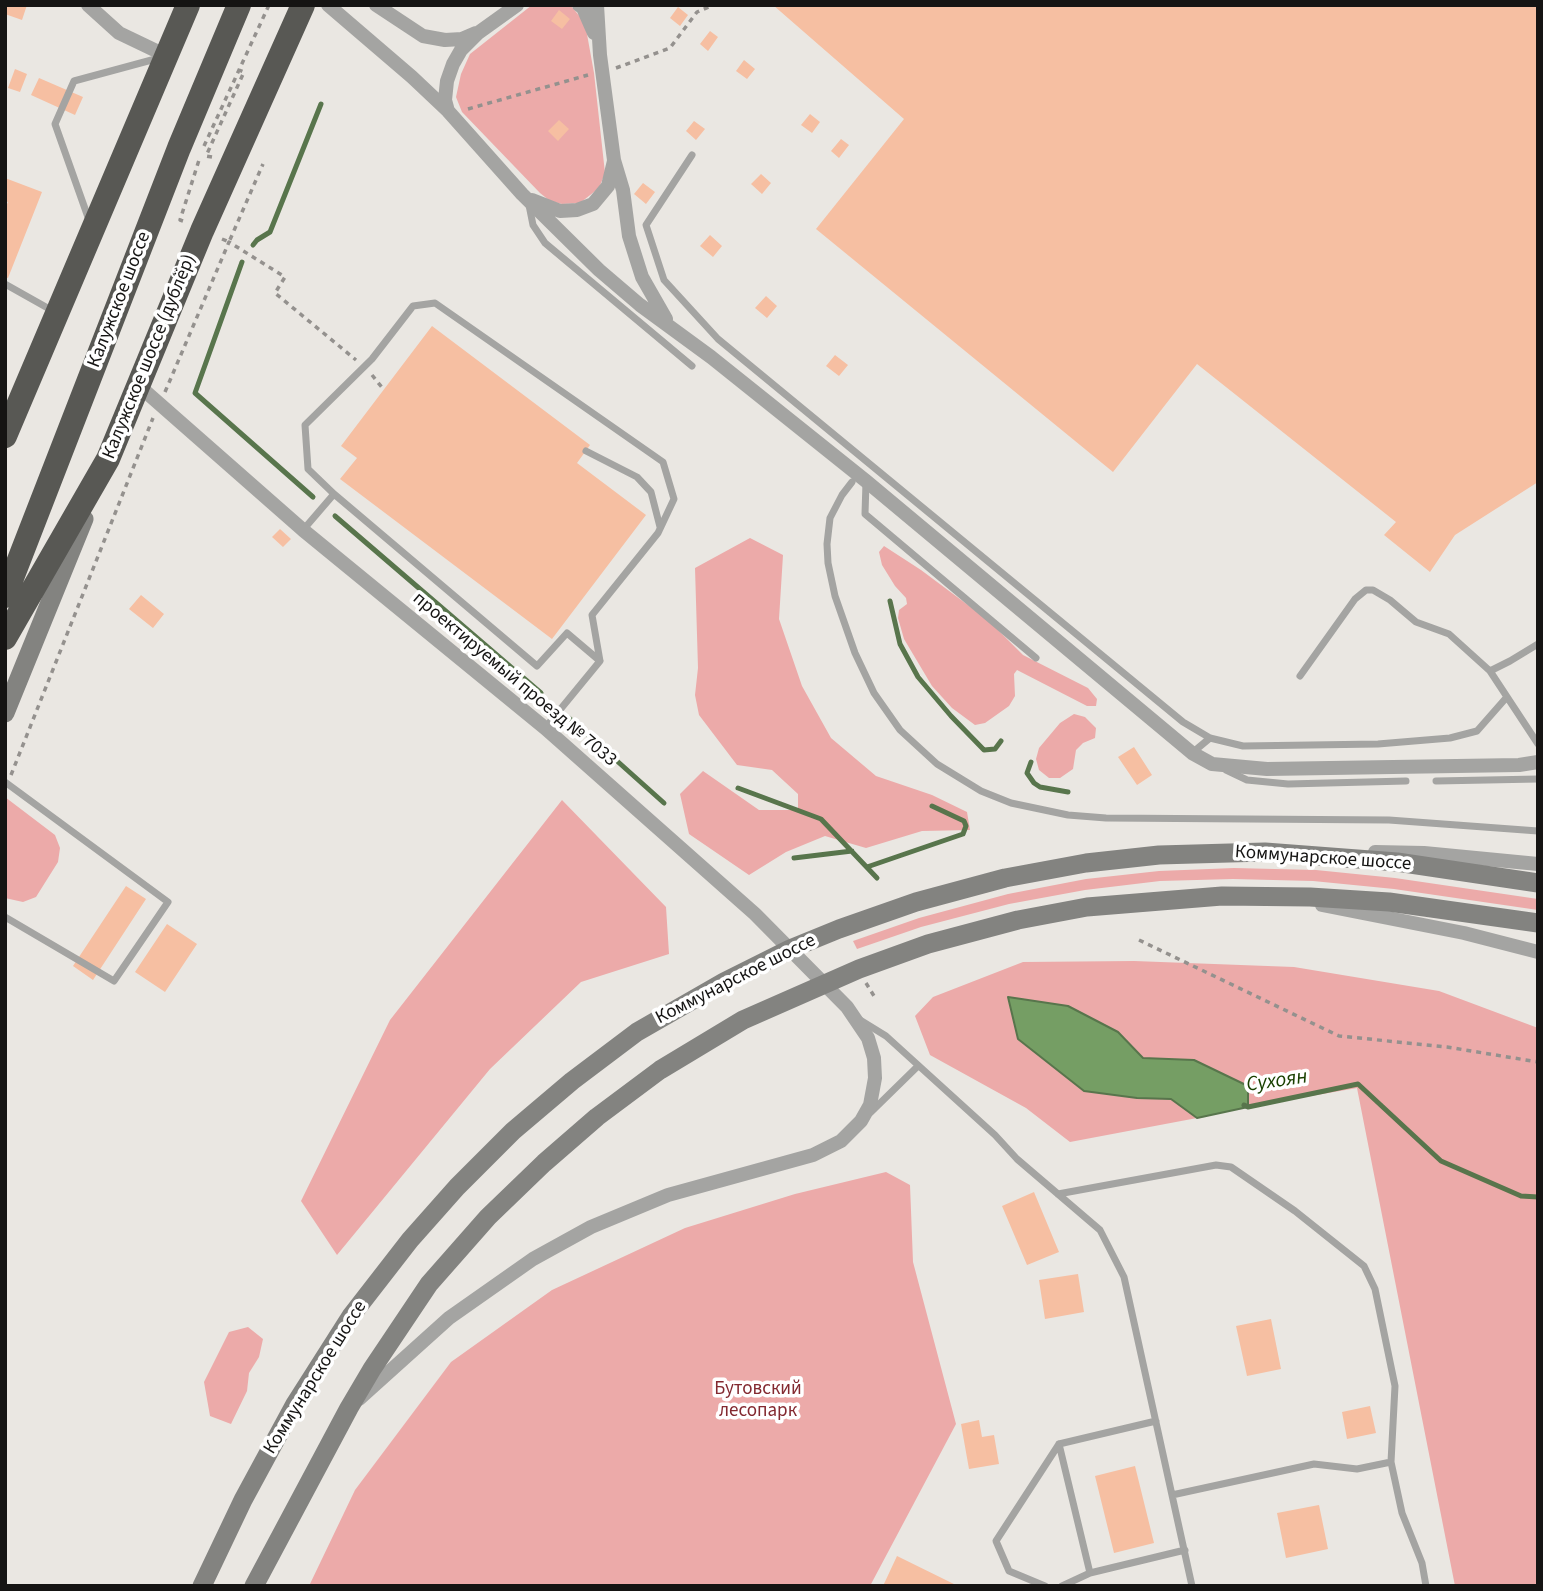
<!DOCTYPE html>
<html>
<head>
<meta charset="utf-8">
<style>
  body { margin:0 }
  #map { position:relative; width:1543px; height:1591px; overflow:hidden; background:#eae7e2; font-family:"Source Sans 3",sans-serif }
  canvas { display:block }
  .frame { position:absolute; inset:0; border:7px solid #151413; pointer-events:none }
</style>
</head>
<body>
<div id="map">
<canvas width="1543" height="1591"></canvas>
<div class="frame"></div>
</div>
<script>
const ctx = document.querySelector('canvas').getContext('2d');
ctx.lineJoin = 'round';
function fillPath(path, color) { ctx.fillStyle = color; ctx.fill(path, 'evenodd'); }
const shape = rows => new Path2D(rows.map(r => 'M' + r).join(''));
function strokePath(path, color, width, dash) { ctx.strokeStyle = color; ctx.lineWidth = width; ctx.lineCap = dash ? 'butt' : 'round'; ctx.setLineDash(dash || []); ctx.stroke(path); }
function drawText(font, color, halo, rows, align = 'center') {
  ctx.font = font + ' "Source Sans 3",sans-serif'; ctx.lineWidth = 7; ctx.setLineDash([]); ctx.textBaseline = 'middle'; ctx.strokeStyle = halo; ctx.fillStyle = color; for (const [text, x, y, turn = 0] of rows) {
    ctx.save(); ctx.translate(x, y); ctx.rotate((+turn || 0) * Math.PI / 180); ctx.textAlign = isNaN(turn) ? turn : align; if (halo) ctx.strokeText(text, 0, 0); ctx.fillText(text, 0, 0); ctx.restore();
  }
}
const green = shape([
  [532,5,568,5,572,7,585,23,594,73,605,173,599,188,580,203,562,204,550,201,540,193,462,112,456,97,461,74,470,54],
  [750,538,783,555,779,619,802,686,831,738,876,776,932,795,967,812,970,830,922,831,866,848,825,836,786,852,749,875,689,834,680,794,703,771,759,810,798,810,798,794,772,770,737,765,699,715,695,695,698,668,695,568],
  [884,546,921,570,988,620,1023,655,1088,688,1097,699,1096,706,1087,706,1017,670,1014,674,1015,696,1009,706,985,723,975,725,952,708,932,686,904,639,898,618,899,610,907,604,906,598,895,586,882,565,879,552],
  [1074,714,1085,717,1096,728,1095,738,1083,743,1076,750,1073,769,1060,778,1049,778,1039,770,1036,759,1039,748,1060,723],
  [5,797,55,835,60,848,58,862,36,897,23,902,5,898],
  [562,800,666,907,669,954,581,982,490,1069,337,1255,301,1201,390,1020],
  [1234,868,1316,870,1395,878,1538,899,1538,910,1394,889,1313,881,1233,879,1160,881,1085,890,1009,904,921,927,857,949,853,941,919,918,1008,894,1086,879,1159,871],
  [1134,961,1294,967,1439,991,1538,1028,1538,1586,1455,1586,1357,1088,1248,1107,1248,1086,1194,1060,1143,1058,1118,1032,1068,1006,1008,998,1084,1091,1137,1098,1171,1099,1197,1118,1070,1142,1026,1108,930,1055,915,1016,933,997,1023,962],
  [886,1172,910,1185,913,1262,956,1424,870,1586,309,1586,355,1490,451,1362,552,1290,685,1228,795,1194],
  [248,1327,263,1339,259,1357,249,1373,247,1391,231,1424,210,1416,204,1382,229,1332]
]);
const water = shape([
  [1008,997,1068,1006,1118,1032,1143,1058,1194,1060,1248,1086,1248,1107,1197,1118,1171,1099,1137,1098,1084,1091,1018,1039,1008,997]
]);
const stream = shape([
  [253,245,257,240,270,232,321,104],
  [242,262,195,393,313,497],
  [335,516,541,693],
  [890,601,900,644,918,677,951,716,984,750,995,749,1001,741],
  [569,718,664,803],
  [1031,762,1027,773,1034,783,1040,787,1068,792],
  [738,788,821,819,877,878],
  [794,858,852,851],
  [867,867,963,834,966,826,964,821,932,806],
  [1244,1105,1248,1107,1358,1084,1441,1161,1521,1196,1538,1197]
]);
const building = shape([
  [5,5,27,5,22,20,5,14],
  [773,5,1538,5,1538,482,1455,535,1430,572,1384,535,1396,522,1197,364,1113,472,816,229,904,119],
  [678,7,688,15,680,26,670,18],
  [559,10,570,19,562,29,551,21],
  [710,31,718,37,708,51,700,44],
  [744,60,755,69,747,79,736,71],
  [15,69,27,74,20,92,8,88],
  [39,78,83,97,75,115,31,95],
  [810,114,820,122,812,133,801,125],
  [559,120,569,129,558,141,548,131],
  [694,121,705,129,696,140,686,131],
  [841,139,849,145,839,158,831,151],
  [761,174,771,183,762,194,751,184],
  [5,178,42,192,8,278,5,277,5,208,8,202,5,201],
  [643,183,655,192,646,204,634,194],
  [710,235,722,246,713,257,700,246],
  [766,296,777,306,767,318,755,308],
  [432,326,590,445,577,463,646,515,552,639,340,479,357,458,341,446],
  [835,355,848,365,839,376,826,366],
  [280,529,291,539,283,547,272,537],
  [141,595,164,614,153,628,129,609],
  [1134,747,1152,775,1137,785,1118,757],
  [126,886,146,899,93,980,73,966],
  [167,924,197,944,165,992,135,972],
  [1034,1192,1059,1252,1027,1265,1002,1206],
  [1078,1274,1084,1312,1045,1319,1039,1280],
  [1271,1319,1281,1369,1247,1376,1236,1326],
  [1370,1406,1376,1433,1347,1439,1342,1412],
  [979,1420,982,1437,994,1435,999,1464,969,1469,961,1424],
  [1135,1466,1154,1543,1114,1553,1095,1476],
  [1319,1505,1328,1549,1286,1558,1277,1513],
  [897,1556,958,1586,883,1586]
]);
const path = shape([
  [616,68,670,48,697,12,713,5],
  [468,109,588,75],
  [204,146,269,5],
  [212,157,206,156,244,72,239,70],
  [183,221,180,220,200,157],
  [222,239,229,242,263,164],
  [372,375,384,390],
  [165,392,229,242,285,277,275,293,356,360],
  [11,775,153,418],
  [1139,940,1339,1036,1447,1047,1538,1062],
  [866,983,874,996]
]);
const lane = shape([
  [692,155,646,225,664,280,718,339,1183,722,1210,738,1243,746,1378,744,1450,738,1477,731,1506,698],
  [529,205,533,225,545,243,692,366],
  [89,220,55,124,74,81,159,58],
  [5,284,53,311],
  [586,451,637,477,651,492,660,527],
  [852,482,842,495,830,518,827,544,828,563,835,596,855,653,874,693,900,730,937,764,981,791,1011,803,1068,815,1106,818,1389,820,1538,831],
  [866,482,865,514,1036,658],
  [303,530,334,494],
  [1490,671,1510,661,1538,644],
  [1300,676,1355,599,1366,590,1373,590,1390,600,1416,622,1449,634,1490,671,1538,744],
  [545,728,600,661,592,615,658,533,674,499,663,462,435,303,413,306,372,359,305,425,308,469,334,494,537,666,567,633,600,661],
  [1192,753,1210,738],
  [1226,770,1247,780,1288,784,1406,781],
  [1436,781,1538,779],
  [5,782,168,902,114,981,5,917],
  [860,1020,886,1036,995,1135,1017,1159,1100,1230,1124,1277,1192,1586],
  [871,1112,918,1066],
  [1058,1194,1216,1165,1231,1167,1295,1211,1364,1266,1375,1289,1395,1386,1391,1462,1357,1469,1314,1464,1172,1495],
  [1156,1421,1059,1444,1090,1573,1185,1550],
  [1391,1462,1402,1513,1422,1563,1426,1586],
  [1045,1586,1009,1571,996,1541,1059,1444],
  [1062,1586,1090,1573]
]);
const street = shape([
  [88,5,119,33,167,56],
  [328,5,412,77,448,111,522,194,599,270,640,305,711,357,866,481,1192,753,1212,764,1267,769,1519,765,1538,762],
  [376,5,423,36,445,40,462,39,476,33],
  [579,5,583,8,594,33],
  [597,5,600,55,614,160,623,190,629,236,642,277,666,319],
  [448,111,445,100,447,81,453,64,461,50,478,33,517,5],
  [532,200,560,211,577,210,593,204,608,186,614,161],
  [138,385,303,530,545,728,755,914,847,1007,868,1038,874,1058,875,1078,870,1105,861,1121,841,1141,813,1155,668,1195,591,1227,533,1259,449,1318,359,1399],
  [1375,852,1424,853,1538,864],
  [1322,905,1464,933,1538,952]
]);
const secondary = shape([
  [5,713,84,519],
  [202,1586,243,1500,295,1404,351,1316,410,1240,457,1187,513,1131,572,1081,637,1032,724,982,790,949,839,929,916,902,1005,878,1086,863,1159,855,1265,852,1397,862,1538,883],
  [254,1586,349,1408,372,1369,429,1284,488,1217,544,1163,597,1117,660,1070,743,1020,859,969,928,944,1018,920,1087,907,1222,896,1310,897,1389,902,1538,923]
]);
const highway = shape([
  [5,436,188,5],
  [5,596,179,148,239,5],
  [5,638,108,459,202,231,303,5]
]);
const streetNames = [
  ["Калужское шоссе",120,300,-69],
  ["Калужское шоссе (дублёр)",150,357,-68],
  ["проектируемый проезд № 7033",514,680,40],
  ["Коммунарское шоссе",1323,859,4],
  ["Коммунарское шоссе",736,980,-27],
  ["Коммунарское шоссе",316,1378,-58]
];
const parkNames = [
  ["Бутовский",758,1390],
  ["лесопарк",758,1412]
];
const waterNames = [
  ["Сухоян",1277,1082,-8]
];
fillPath(green, '#ecaaa9');
fillPath(water, '#759e64');
strokePath(water, '#58754c', 2);
strokePath(stream, '#58754c', 5);
fillPath(building, '#f6bfa2');
strokePath(path, '#94918e', 3.5, [5, 5]);
strokePath(lane, '#a4a4a2', 7);
strokePath(street, '#a4a4a2', 14);
strokePath(secondary, '#838380', 19);
strokePath(highway, '#585854', 24);
drawText('19px', '#151413', '#fff', streetNames);
drawText('19px', '#832930', '#fff', parkNames);
drawText('italic 21px', '#194000', '#fff', waterNames);
</script>
</body>
</html>
